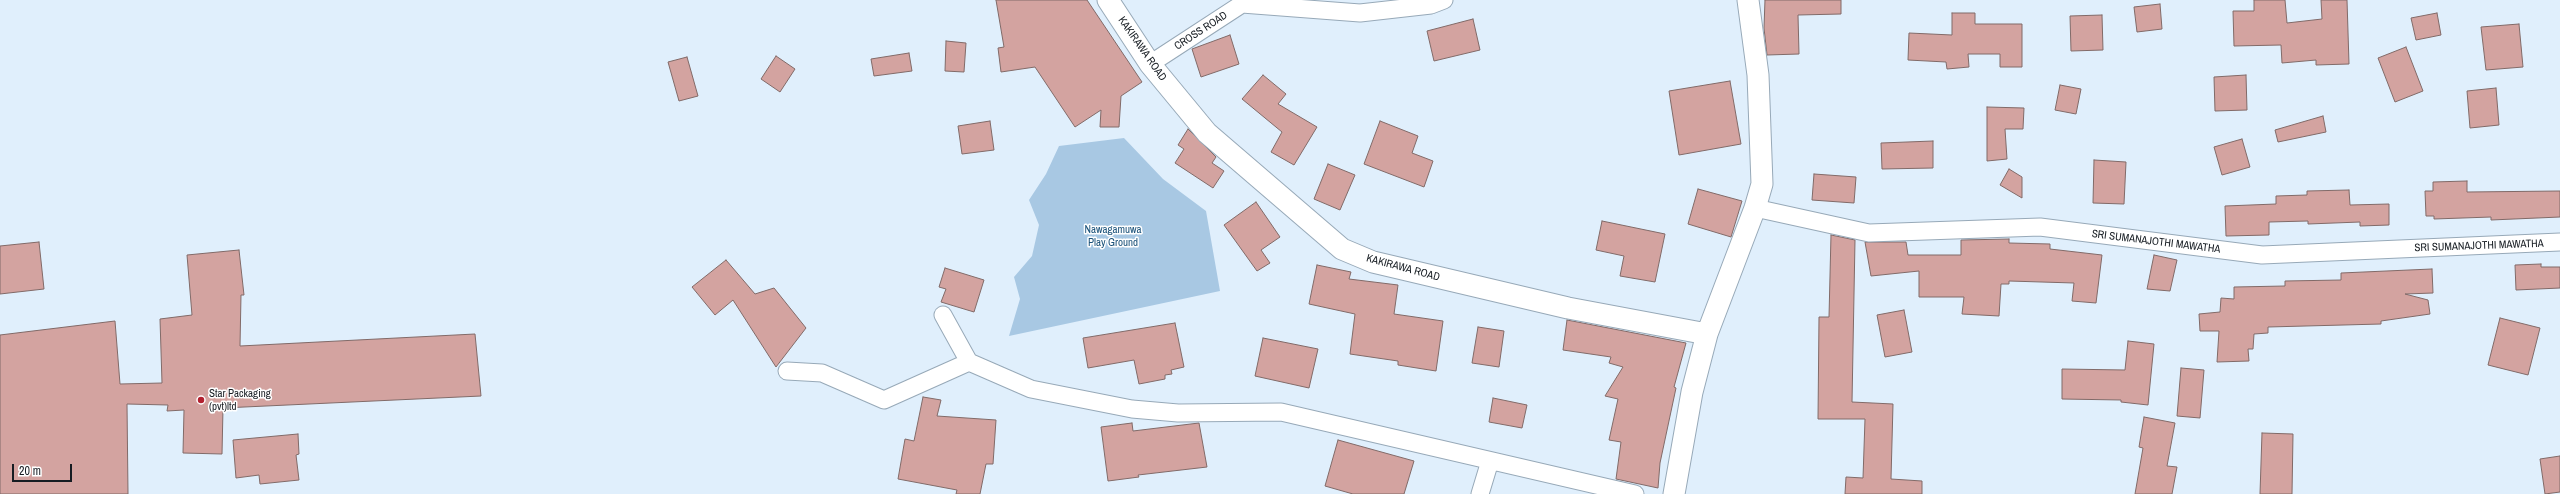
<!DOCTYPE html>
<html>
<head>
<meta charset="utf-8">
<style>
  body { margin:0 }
  #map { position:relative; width:2560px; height:494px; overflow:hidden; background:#e0effc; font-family:"Archivo Narrow",sans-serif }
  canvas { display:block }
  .scale { position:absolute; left:12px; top:464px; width:60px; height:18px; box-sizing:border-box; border:2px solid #161c22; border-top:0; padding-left:5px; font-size:12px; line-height:14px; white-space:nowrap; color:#161c22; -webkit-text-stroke:3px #fff; paint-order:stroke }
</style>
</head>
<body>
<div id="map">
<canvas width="2560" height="494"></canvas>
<div class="scale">20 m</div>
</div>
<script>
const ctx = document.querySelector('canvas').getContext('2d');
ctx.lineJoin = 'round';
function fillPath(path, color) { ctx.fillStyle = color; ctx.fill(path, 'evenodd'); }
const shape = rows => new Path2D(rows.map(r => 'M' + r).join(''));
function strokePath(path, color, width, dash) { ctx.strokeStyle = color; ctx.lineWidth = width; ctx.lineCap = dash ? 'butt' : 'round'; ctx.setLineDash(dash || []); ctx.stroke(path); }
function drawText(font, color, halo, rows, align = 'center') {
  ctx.font = font + ' "Archivo Narrow",sans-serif'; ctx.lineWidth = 3; ctx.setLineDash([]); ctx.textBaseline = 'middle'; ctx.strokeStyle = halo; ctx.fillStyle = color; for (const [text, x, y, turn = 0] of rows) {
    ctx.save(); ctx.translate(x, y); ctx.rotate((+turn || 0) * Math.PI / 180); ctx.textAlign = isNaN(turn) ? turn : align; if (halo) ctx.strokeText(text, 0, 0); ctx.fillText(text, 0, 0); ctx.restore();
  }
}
const green = shape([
  [1124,138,1163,179,1206,211,1220,291,1009,336,1020,299,1014,277,1032,256,1039,225,1029,200,1046,174,1059,146]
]);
const building = shape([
  [996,0,1087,0,1142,82,1121,96,1119,127,1100,127,1101,110,1075,127,1035,67,1001,72,998,48,1004,47,996,0],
  [1765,0,1841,0,1841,14,1798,15,1799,54,1767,55,1764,28,1765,0],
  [2254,0,2285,0,2287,23,2322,19,2321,0,2347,0,2349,64,2316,65,2316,60,2282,63,2281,45,2234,46,2233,11,2254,11,2254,0],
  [2160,4,2162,29,2137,32,2134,7,2160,4],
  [1952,13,1975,13,1975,24,2022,24,2022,67,2000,67,2000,54,1968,54,1969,67,1947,69,1946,62,1908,60,1909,33,1952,35,1952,13],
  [2437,13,2441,35,2416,40,2411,18,2437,13],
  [2102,15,2103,50,2071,51,2070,16,2102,15],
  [1473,19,1480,50,1434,61,1427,31,1473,19],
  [2519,24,2523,67,2486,70,2481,27,2519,24],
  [1230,35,1239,64,1201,77,1192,49,1230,35],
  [946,41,966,43,964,72,945,71,946,41],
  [2406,47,2423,91,2395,102,2378,58,2406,47],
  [909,53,912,71,874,76,871,59,909,53],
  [776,56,795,69,780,92,761,79,776,56],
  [687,57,698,96,679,101,668,62,687,57],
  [1263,75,1286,94,1278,104,1317,127,1294,165,1271,152,1282,132,1242,99,1263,75],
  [2246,75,2247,110,2215,111,2214,77,2246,75],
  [1730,81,1741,144,1679,155,1669,91,1730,81],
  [2060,85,2081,89,2076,114,2055,110,2060,85],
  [2496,88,2499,125,2470,128,2467,91,2496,88],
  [1987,107,2024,108,2023,129,2005,129,2007,159,1987,161,1987,107],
  [2323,116,2326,132,2278,142,2275,130,2323,116],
  [990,121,994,150,962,154,958,126,990,121],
  [1380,121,1418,136,1412,153,1433,161,1424,187,1364,164,1380,121],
  [1188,129,1216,157,1212,163,1224,171,1213,188,1175,163,1184,149,1178,145,1188,129],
  [2242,139,2250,167,2222,175,2214,147,2242,139],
  [1933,141,1933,168,1882,169,1881,143,1933,141],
  [2094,160,2126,162,2124,204,2093,203,2094,160],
  [1328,164,1355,175,1340,210,1314,199,1328,164],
  [2009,169,2022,177,2022,198,2000,185,2009,169],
  [1814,174,1856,177,1854,203,1812,200,1814,174],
  [2467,181,2467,192,2560,191,2560,217,2491,220,2491,217,2434,219,2434,216,2426,216,2425,191,2433,191,2433,182,2467,181],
  [1698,189,1742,201,1731,237,1688,224,1698,189],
  [2349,190,2350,205,2389,204,2389,225,2360,226,2360,222,2308,224,2308,221,2269,222,2269,235,2226,236,2225,206,2276,204,2276,196,2307,195,2307,191,2349,190],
  [1256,202,1280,237,1261,250,1270,263,1257,271,1224,225,1256,202],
  [1602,221,1665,234,1655,282,1620,276,1624,256,1596,250,1602,221],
  [1831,235,1855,240,1852,402,1893,404,1891,479,1922,481,1922,494,1845,494,1846,477,1863,478,1865,419,1818,419,1819,317,1829,317,1831,235],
  [2009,239,2009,243,2050,244,2050,249,2102,255,2096,303,2072,301,2074,283,2009,281,2009,284,2001,284,1999,316,1962,314,1964,297,1919,297,1919,271,1871,276,1865,242,1906,242,1908,255,1961,255,1961,240,2009,239],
  [39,242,44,289,0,294,0,246,39,242],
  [239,250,244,295,241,295,240,346,475,334,481,396,223,408,222,454,183,453,184,410,167,411,168,405,127,404,128,494,0,494,0,335,115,321,120,384,162,383,160,319,192,315,187,255,239,250],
  [2154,255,2177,260,2170,291,2147,289,2154,255],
  [726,260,755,294,774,288,806,328,776,367,733,300,715,315,692,287,726,260],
  [2541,264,2541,267,2560,267,2560,288,2516,290,2515,265,2541,264],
  [1317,265,1351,272,1349,279,1398,285,1394,314,1443,321,1436,371,1398,365,1398,361,1350,354,1355,314,1309,304,1317,265],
  [945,268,984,280,974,312,941,302,946,289,939,287,945,268],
  [2432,269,2433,293,2405,294,2428,300,2430,314,2381,321,2381,324,2268,327,2268,333,2254,334,2253,349,2248,349,2249,361,2217,362,2219,331,2200,331,2199,314,2220,312,2221,298,2234,299,2234,287,2285,286,2285,281,2341,280,2341,273,2432,269],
  [1904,310,1912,352,1885,357,1877,315,1904,310],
  [2500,318,2540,328,2528,375,2488,365,2500,318],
  [1567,320,1686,343,1674,387,1676,388,1660,463,1658,488,1616,479,1621,442,1609,440,1618,399,1605,396,1623,367,1609,363,1611,357,1563,350,1567,320],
  [1175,323,1184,367,1171,370,1172,374,1165,375,1165,379,1139,384,1134,360,1088,368,1083,338,1175,323],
  [1478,327,1504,331,1499,367,1472,363,1478,327],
  [1263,338,1318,349,1309,388,1255,376,1263,338],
  [2128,341,2154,344,2148,405,2121,402,2121,400,2062,399,2062,369,2125,370,2128,341],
  [2181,368,2204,370,2200,418,2177,416,2181,368],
  [923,397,941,400,937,416,996,420,993,464,986,464,980,494,956,494,957,490,898,479,905,439,914,441,923,397],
  [1493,398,1527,405,1522,428,1489,422,1493,398],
  [2144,417,2175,423,2167,466,2177,467,2172,494,2135,494,2143,448,2139,447,2144,417],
  [1132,423,1133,431,1199,423,1207,467,1138,475,1139,477,1108,481,1101,427,1132,423],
  [2262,433,2293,434,2292,494,2260,494,2262,433],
  [298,434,299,454,296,455,299,480,260,484,259,475,236,478,233,440,298,434],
  [1338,440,1414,461,1404,494,1353,494,1325,486,1338,440],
  [2560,456,2560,492,2545,494,2540,459,2560,456]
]);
const minor = shape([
  [1150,64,1242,4,1360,13,1431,5,1444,0],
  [1755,208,1869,233,2040,227,2262,255,2560,242],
  [943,315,969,362,1031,389,1132,409,1178,413,1281,412,1635,494],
  [787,371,822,373,884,400,969,362],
  [1480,494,1490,461]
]);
const tertiary = shape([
  [1108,0,1150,64,1207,133,1342,249,1373,262,1568,308,1707,334],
  [1674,494,1692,392,1707,334,1755,208,1762,184,1758,75,1748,0]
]);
const markers = [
  [201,400,4,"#b2202f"]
];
const streetNames = [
  ["CROSS ROAD",1201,31,-33],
  ["KAKIRAWA ROAD",1142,49,55],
  ["SRI SUMANAJOTHI MAWATHA",2156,242,7],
  ["SRI SUMANAJOTHI MAWATHA",2479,246,-2],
  ["KAKIRAWA ROAD",1403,268,15]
];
const parkNames = [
  ["Nawagamuwa",1113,230],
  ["Play Ground",1113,243]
];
const poiNames = [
  ["Star Packaging",209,394],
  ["(pvt)ltd",209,407]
];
fillPath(green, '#a8c8e3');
fillPath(building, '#d3a3a0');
strokePath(building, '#816a68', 1);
strokePath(minor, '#97a9b8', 19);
strokePath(tertiary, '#97a9b8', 23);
strokePath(minor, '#fff', 17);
strokePath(tertiary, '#fff', 21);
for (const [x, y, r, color] of markers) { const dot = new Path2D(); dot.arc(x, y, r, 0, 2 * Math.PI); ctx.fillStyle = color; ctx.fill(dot); strokePath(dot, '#fff', 1.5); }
drawText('11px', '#161c22', '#fff', streetNames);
drawText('11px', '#195179', '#fff', parkNames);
drawText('11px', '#161c22', '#fff', poiNames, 'left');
</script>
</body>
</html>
